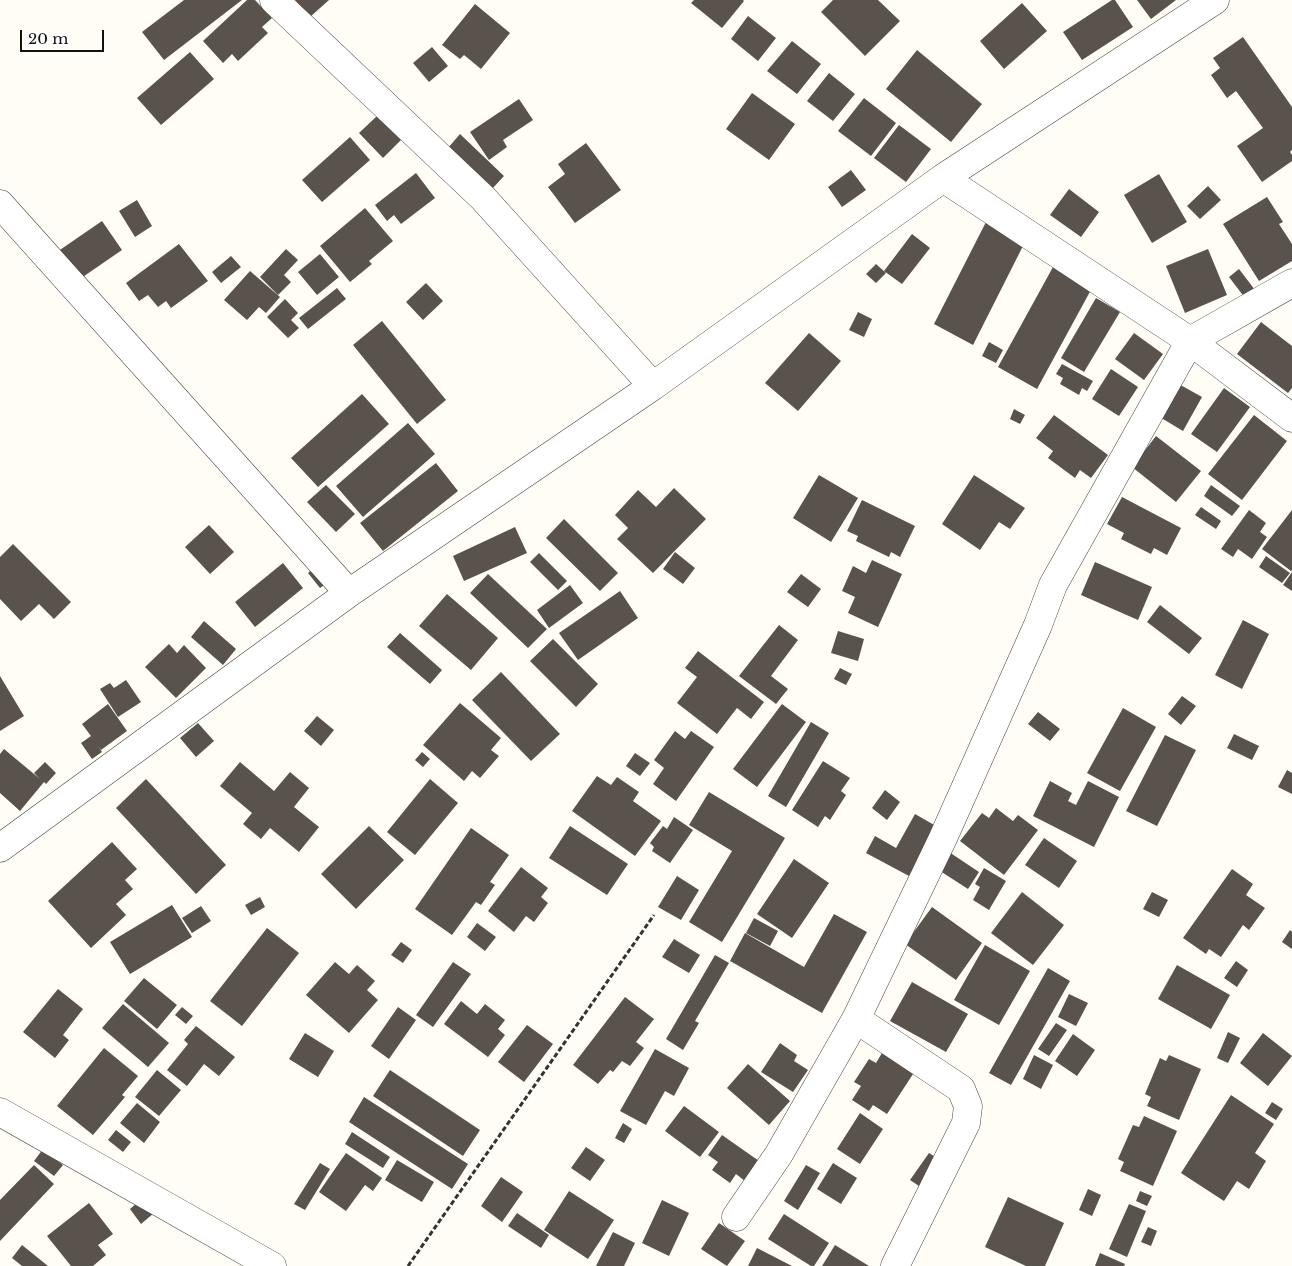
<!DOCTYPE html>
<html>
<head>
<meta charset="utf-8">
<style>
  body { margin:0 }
  #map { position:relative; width:1292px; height:1266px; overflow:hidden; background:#fffdf5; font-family:"Libre Baskerville",serif }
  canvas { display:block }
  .scale { position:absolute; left:20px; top:30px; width:84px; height:22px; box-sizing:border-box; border:2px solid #111; border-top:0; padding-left:6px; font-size:15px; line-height:18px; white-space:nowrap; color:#111; -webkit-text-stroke:4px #fff; paint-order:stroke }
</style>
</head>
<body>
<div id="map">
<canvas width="1292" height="1266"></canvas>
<div class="scale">20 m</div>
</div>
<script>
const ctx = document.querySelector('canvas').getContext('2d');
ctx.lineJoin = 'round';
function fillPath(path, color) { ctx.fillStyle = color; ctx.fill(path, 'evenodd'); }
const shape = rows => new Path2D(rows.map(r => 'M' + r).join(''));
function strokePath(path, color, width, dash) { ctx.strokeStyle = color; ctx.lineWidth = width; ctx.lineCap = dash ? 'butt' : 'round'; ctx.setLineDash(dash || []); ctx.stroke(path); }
const building = shape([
  [184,0,242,0,164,60,142,32],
  [247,0,255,0,272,18,262,27,268,33,238,61,232,54,223,63,203,41],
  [295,0,329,0,310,17],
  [694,0,743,0,744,1,722,28,691,3],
  [833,0,878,0,900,21,865,56,821,12],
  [1112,0,1115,0,1133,27,1082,60,1063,32],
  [1137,0,1176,0,1151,19],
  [1022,3,1047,31,1004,69,980,41],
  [475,4,510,33,481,69,464,55,460,59,442,45],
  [748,16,776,38,758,61,731,39],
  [1243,37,1292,107,1292,150,1290,152,1292,155,1292,161,1262,182,1237,146,1263,128,1236,91,1227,98,1211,75,1220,68,1213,58],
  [792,41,821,64,797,94,767,71],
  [432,47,448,66,429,82,413,63],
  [917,50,982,104,951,142,886,89],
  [190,52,214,79,161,125,137,98],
  [829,73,855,94,833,121,807,101],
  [752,93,795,124,769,160,726,129],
  [864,98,896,123,871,156,838,131],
  [519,99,533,120,503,140,507,147,489,160,470,132],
  [377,116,401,140,383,158,359,133],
  [899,125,931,149,906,182,874,158],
  [460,134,504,176,492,189,448,148],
  [350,137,370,160,322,202,302,180],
  [586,143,621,190,575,223,548,187,565,174,558,164],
  [851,170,866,190,842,207,828,187],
  [416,173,435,198,401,224,394,215,387,221,375,205],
  [1159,174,1187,222,1152,243,1124,195],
  [1208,186,1221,200,1200,219,1187,206],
  [1069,189,1099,212,1081,237,1050,215],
  [1267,197,1283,222,1279,224,1292,244,1292,261,1259,281,1223,224],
  [137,200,152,226,135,237,119,211],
  [365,208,393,241,369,261,372,264,350,282,320,246],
  [102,221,122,250,74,283,54,254],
  [986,222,1025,242,973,345,934,324],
  [912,234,930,248,902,284,884,271],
  [179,244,208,281,171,308,166,301,158,307,148,295,139,301,126,283],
  [286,249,298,260,284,275,291,282,278,295,260,277],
  [1208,249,1227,295,1185,313,1166,266],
  [320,254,339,277,317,295,298,272],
  [231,256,241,267,221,283,212,272],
  [876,264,886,273,876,283,866,274],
  [1053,267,1092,288,1037,389,998,367],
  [1239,269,1255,290,1245,298,1229,277],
  [250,271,280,297,266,313,259,307,247,320,224,300],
  [426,283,443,301,423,320,406,302],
  [337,288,346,299,308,329,299,318],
  [1096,298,1120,312,1084,372,1061,358],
  [285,299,298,313,291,320,299,328,288,338,267,317],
  [858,312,872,319,864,337,849,330],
  [382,321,446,400,417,424,353,345],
  [1261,322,1292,346,1292,388,1288,393,1237,354],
  [809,333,841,361,798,411,765,383],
  [1134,333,1163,354,1144,380,1115,359],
  [989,342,1003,350,996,363,982,356],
  [1062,364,1093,381,1087,391,1082,388,1079,395,1060,384,1063,378,1056,374],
  [1111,369,1138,387,1119,416,1092,399],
  [1177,383,1202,397,1183,431,1158,416],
  [1224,388,1250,407,1217,452,1191,434],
  [362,394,389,424,318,487,291,458],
  [1014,409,1025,415,1020,424,1010,419],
  [1054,415,1108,455,1091,478,1080,470,1075,478,1048,458,1053,451,1036,438],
  [1254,415,1287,441,1242,500,1208,474],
  [408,423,435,454,363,517,336,486],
  [1156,436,1201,471,1176,502,1132,467],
  [436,463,458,491,383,551,360,523],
  [819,475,858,498,831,542,793,518],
  [974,475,1025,508,1010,529,999,522,980,550,942,524],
  [326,485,355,514,336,532,307,502],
  [1211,485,1240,506,1232,516,1204,496],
  [674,488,706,519,653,573,617,539,628,528,615,515,638,490,656,507],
  [1122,497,1181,528,1167,555,1154,548,1151,554,1121,539,1124,533,1107,524],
  [862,500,915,526,900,557,891,552,889,557,856,541,858,536,847,531],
  [1201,507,1221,521,1216,529,1195,515],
  [1249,510,1266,523,1260,532,1267,537,1252,559,1238,549,1233,557,1221,549],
  [1292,510,1292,570,1291,571,1262,549],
  [564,519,618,573,600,591,546,538],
  [209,525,234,552,210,574,185,547],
  [515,527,527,553,464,581,453,556],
  [13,544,71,602,54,619,39,604,21,621,0,599,0,557],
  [675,552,695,568,683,584,663,569],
  [539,553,567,581,558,590,530,562],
  [1266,556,1290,573,1282,583,1259,567],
  [872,560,902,574,878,627,848,613,855,597,842,591,853,566,866,573],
  [1095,562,1152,587,1138,620,1081,595],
  [283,563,303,588,255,627,235,602],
  [318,565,331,580,320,588,308,573],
  [1292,572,1292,591,1283,585],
  [488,574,547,629,528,648,470,593],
  [801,574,821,589,808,607,787,592],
  [570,585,583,603,549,628,537,610],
  [620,591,638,618,578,660,559,633],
  [447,594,498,638,471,670,419,626],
  [1160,605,1202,638,1189,654,1147,622],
  [1243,620,1269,634,1242,689,1215,675],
  [204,621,236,649,223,665,191,637],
  [779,625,798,640,771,676,788,689,776,704,739,676],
  [838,631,864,639,858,661,831,653],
  [400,633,442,670,430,684,387,647],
  [553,639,598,684,576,707,530,661],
  [169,644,177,653,184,645,206,668,176,698,145,667],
  [698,651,764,702,751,719,737,708,717,734,677,703,697,677,685,668],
  [840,668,852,674,846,685,834,679],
  [501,672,560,734,531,761,472,700],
  [0,676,24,716,0,731],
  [126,680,141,702,118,717,100,689,110,683,114,688],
  [1182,696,1196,706,1181,725,1168,714],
  [460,703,501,738,491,750,499,756,480,778,472,771,464,781,423,745],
  [108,704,127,731,101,750,98,746,102,752,92,759,81,743,91,736,82,724],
  [782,704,806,722,757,787,733,769],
  [1123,708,1156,727,1120,791,1087,773],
  [1038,712,1060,729,1050,741,1028,724],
  [317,716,334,730,321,746,304,731],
  [811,722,829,733,786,807,768,796],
  [198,723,214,741,196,757,180,738],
  [675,731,685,739,691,731,714,747,676,801,653,784,664,768,654,760],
  [1234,734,1259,746,1252,760,1227,748],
  [1165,735,1196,750,1157,826,1126,811],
  [4,749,40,779,34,773,45,762,56,773,46,784,44,782,20,811,0,793,0,754],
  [422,752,430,759,423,767,415,760],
  [635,753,650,763,640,776,626,766],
  [823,761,850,778,841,791,846,795,830,820,825,816,818,827,792,810],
  [240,762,274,791,290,772,309,788,294,807,319,827,299,852,270,828,261,839,243,824,252,813,220,786],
  [1287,770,1292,773,1292,794,1278,787],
  [597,776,611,785,617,777,639,792,633,801,661,821,635,856,572,811],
  [146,779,226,865,196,894,116,808],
  [430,779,458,803,415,855,387,832],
  [1050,781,1072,793,1068,801,1076,805,1088,781,1119,797,1094,847,1033,816],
  [885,790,900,802,887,820,872,808],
  [709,792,785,838,722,942,689,922,732,851,689,825],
  [996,808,1013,821,1018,815,1038,830,1004,875,960,841,982,813,989,818],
  [915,814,936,826,909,876,866,853,875,836,896,848],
  [674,817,693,830,670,863,652,851,654,847,650,843,663,826,667,829],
  [369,826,404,860,356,909,321,874],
  [570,826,628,864,607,895,549,858],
  [471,828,509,855,490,882,495,885,481,905,476,902,452,935,415,909],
  [1044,838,1077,861,1059,888,1025,865],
  [112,842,137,869,125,880,133,889,116,904,126,915,91,948,48,901],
  [949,852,979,872,968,889,937,869],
  [794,859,829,883,792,938,757,914],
  [521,867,548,888,541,897,548,903,534,922,526,916,514,932,488,911],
  [984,868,1006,881,989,910,973,900,980,887,975,884],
  [1232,869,1253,884,1246,895,1265,908,1249,930,1243,925,1221,957,1209,949,1206,954,1183,938],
  [677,876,699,890,681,920,658,907],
  [1022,892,1064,925,1033,965,991,933],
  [1152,892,1168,900,1159,917,1143,909],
  [260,897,265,907,251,915,245,905],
  [172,905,192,937,130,974,110,942],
  [201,906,211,921,192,933,182,918],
  [932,907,982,943,956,980,905,944],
  [834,914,867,932,822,1013,730,961,745,933,804,967],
  [754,918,778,931,770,946,746,933],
  [477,923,496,937,485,951,467,937],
  [267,928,299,953,242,1026,210,1001],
  [1290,930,1292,932,1292,949,1282,942],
  [674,939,700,955,689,973,662,957],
  [401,942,412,950,403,963,391,955],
  [985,945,1030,971,999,1025,954,1000],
  [715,955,729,963,695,1021,699,1023,683,1050,666,1039],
  [1236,961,1248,970,1237,987,1224,978],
  [335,962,349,974,357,965,375,981,367,990,378,1000,349,1033,306,995],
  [453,962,471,974,433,1027,416,1015],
  [1177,965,1230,995,1211,1029,1158,999],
  [1048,968,1070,981,1011,1085,989,1073],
  [144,978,177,1005,157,1029,124,1001],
  [912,982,968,1014,946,1052,890,1021],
  [58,989,83,1009,63,1035,69,1040,55,1058,23,1032],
  [1069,994,1088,1003,1076,1026,1058,1017],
  [625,997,654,1019,636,1042,644,1048,630,1066,622,1061,613,1072,610,1070,598,1084,573,1065],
  [461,1001,477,1014,485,1004,505,1020,498,1029,505,1035,488,1057,444,1024],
  [123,1004,169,1043,148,1067,102,1028],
  [182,1007,193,1016,186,1024,175,1015],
  [398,1007,416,1020,389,1059,371,1046],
  [1056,1023,1067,1030,1049,1056,1038,1049],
  [527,1025,553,1044,524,1082,498,1062],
  [196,1026,235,1057,219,1076,204,1064,187,1086,167,1070,188,1044,184,1040],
  [1228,1032,1240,1038,1228,1063,1217,1058],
  [305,1033,334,1051,318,1077,289,1059],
  [1263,1033,1292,1056,1268,1086,1240,1063],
  [1073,1034,1095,1050,1077,1076,1055,1061],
  [780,1043,797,1055,794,1061,808,1070,793,1092,761,1072],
  [104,1048,138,1076,122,1095,125,1097,93,1135,57,1106],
  [655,1049,689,1068,674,1096,665,1091,646,1125,620,1111],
  [882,1053,913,1074,887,1114,873,1105,869,1111,852,1100,861,1086,854,1082,869,1059,876,1063],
  [1034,1055,1053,1065,1041,1089,1023,1079],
  [1169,1055,1201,1069,1179,1120,1147,1106,1151,1097,1145,1094,1160,1058,1166,1061],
  [748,1064,790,1101,769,1125,727,1088],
  [157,1070,181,1090,159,1116,135,1097],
  [390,1070,480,1130,463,1156,373,1096],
  [1231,1095,1274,1124,1255,1153,1266,1161,1249,1189,1237,1181,1224,1201,1181,1173],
  [364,1097,468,1164,452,1189,349,1122],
  [1272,1102,1283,1109,1276,1120,1265,1113],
  [137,1103,160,1122,144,1143,120,1123],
  [684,1106,719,1132,700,1157,665,1131],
  [860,1113,883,1129,860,1164,837,1149],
  [1144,1116,1177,1131,1153,1186,1120,1171,1124,1162,1118,1159,1133,1125,1139,1127],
  [623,1123,632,1129,624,1143,615,1138],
  [116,1130,131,1142,123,1152,108,1140],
  [352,1132,390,1157,383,1168,345,1144],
  [722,1135,759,1161,745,1181,736,1174,730,1183,712,1170,718,1162,708,1155],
  [586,1147,605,1160,590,1181,571,1168],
  [43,1149,63,1165,54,1176,34,1161],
  [346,1153,382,1178,373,1191,365,1185,346,1211,319,1192],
  [929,1153,940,1160,922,1188,910,1180],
  [397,1160,434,1182,422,1202,385,1180],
  [320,1163,330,1169,305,1210,294,1204],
  [833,1163,857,1178,841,1204,817,1189],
  [34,1165,54,1184,0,1241,0,1200],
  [806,1165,820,1173,798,1210,784,1201],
  [501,1177,523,1192,502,1222,481,1206],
  [1088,1189,1101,1195,1092,1216,1079,1210],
  [569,1191,614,1220,588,1259,544,1230],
  [1140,1191,1152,1196,1147,1206,1136,1201],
  [1008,1197,1064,1223,1045,1266,1026,1266,985,1247],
  [143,1198,154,1213,141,1224,130,1209],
  [662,1200,689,1213,669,1256,642,1243],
  [89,1203,113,1234,98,1245,106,1255,93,1266,71,1266,47,1236],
  [1129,1204,1146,1211,1127,1257,1109,1249],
  [517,1213,549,1235,541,1248,508,1226],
  [784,1214,829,1243,814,1266,811,1266,768,1239],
  [719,1223,745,1241,727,1266,701,1249],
  [1148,1227,1157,1231,1151,1246,1141,1242],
  [613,1232,635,1243,624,1266,596,1266],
  [22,1245,48,1266,22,1266,12,1258],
  [835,1245,869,1266,822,1266],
  [757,1248,792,1266,748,1266],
  [1100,1253,1125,1264,1124,1266,1095,1266]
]);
const path = shape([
  [408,1266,654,915]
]);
const street = shape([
  [274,0,483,198,653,386],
  [943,178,1190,341,1292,418],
  [0,204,349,593],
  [0,848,349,593,653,386,943,178,1215,0],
  [856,1019,961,1089,968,1106,966,1123,895,1266],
  [0,1112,272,1266],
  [736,1217,779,1154,856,1019,943,838,1038,625,1053,585,1190,341,1292,283]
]);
fillPath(building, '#5a524d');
strokePath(street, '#444', 29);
strokePath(path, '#333', 3, [5, 2.5]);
strokePath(street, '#fff', 28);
</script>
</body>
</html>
